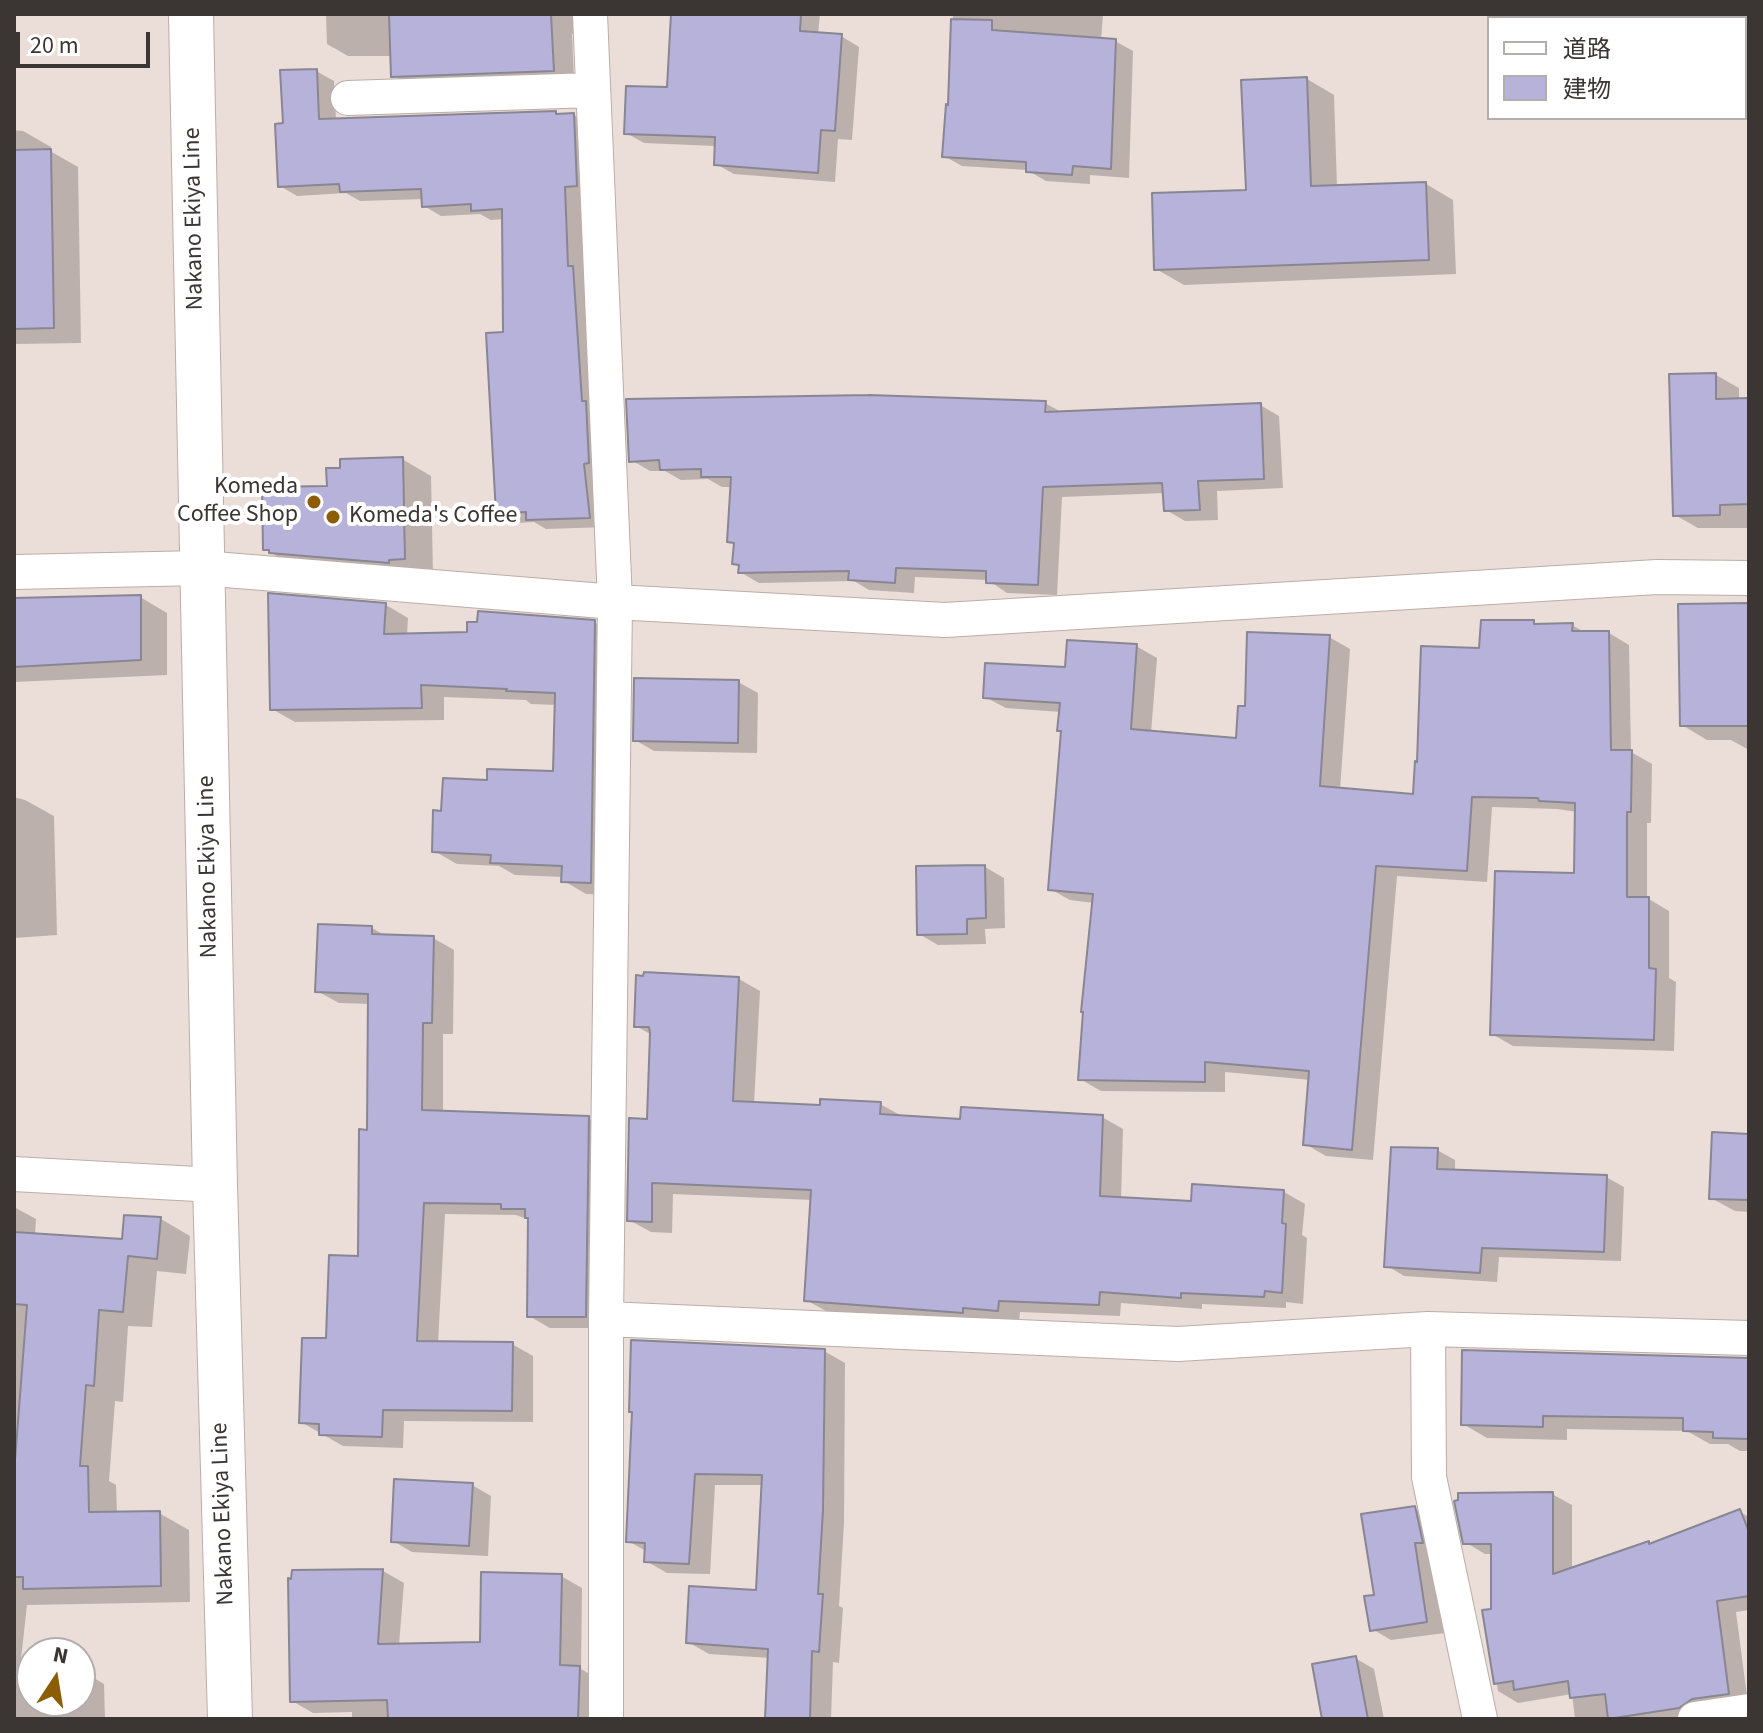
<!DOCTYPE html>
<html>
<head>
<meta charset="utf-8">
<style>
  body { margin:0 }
  #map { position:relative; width:1763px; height:1733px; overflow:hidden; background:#ebddd7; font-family:"Source Sans 3","Noto Sans JP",sans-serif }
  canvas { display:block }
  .frame { position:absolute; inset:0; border:16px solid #3b3533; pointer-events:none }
  .legend { position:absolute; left:1487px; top:16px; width:260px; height:104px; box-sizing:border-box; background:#fff; border:2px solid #b1aead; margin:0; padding:10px 14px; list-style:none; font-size:24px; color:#3b3533 }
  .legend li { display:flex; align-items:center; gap:16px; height:40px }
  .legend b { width:40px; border:2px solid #b1aead }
  .north { position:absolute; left:16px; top:1637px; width:80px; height:80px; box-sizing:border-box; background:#fff; border:2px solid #b1aead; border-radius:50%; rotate:12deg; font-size:22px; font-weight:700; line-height:32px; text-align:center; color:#3b3533 }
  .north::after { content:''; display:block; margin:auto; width:28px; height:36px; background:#8c5d04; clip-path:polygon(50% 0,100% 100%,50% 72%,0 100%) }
  .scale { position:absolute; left:16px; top:32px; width:134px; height:36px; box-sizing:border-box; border:4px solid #3b3533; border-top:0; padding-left:10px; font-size:24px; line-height:28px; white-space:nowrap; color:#3b3533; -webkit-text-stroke:6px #fff; paint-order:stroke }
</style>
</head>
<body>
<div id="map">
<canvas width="1763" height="1733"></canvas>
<div class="frame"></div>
<ul class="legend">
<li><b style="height:10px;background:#fff"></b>道路</li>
<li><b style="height:22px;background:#b7b2da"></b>建物</li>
</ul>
<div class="north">N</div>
<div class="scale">20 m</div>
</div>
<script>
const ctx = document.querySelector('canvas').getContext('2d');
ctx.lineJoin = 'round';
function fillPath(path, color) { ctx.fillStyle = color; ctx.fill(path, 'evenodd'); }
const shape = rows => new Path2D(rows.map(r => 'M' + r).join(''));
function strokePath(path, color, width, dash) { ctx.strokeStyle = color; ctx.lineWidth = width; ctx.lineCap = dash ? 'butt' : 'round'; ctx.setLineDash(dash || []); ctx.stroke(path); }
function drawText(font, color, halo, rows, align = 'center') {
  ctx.font = font + ' "Source Sans 3",sans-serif'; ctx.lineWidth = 8; ctx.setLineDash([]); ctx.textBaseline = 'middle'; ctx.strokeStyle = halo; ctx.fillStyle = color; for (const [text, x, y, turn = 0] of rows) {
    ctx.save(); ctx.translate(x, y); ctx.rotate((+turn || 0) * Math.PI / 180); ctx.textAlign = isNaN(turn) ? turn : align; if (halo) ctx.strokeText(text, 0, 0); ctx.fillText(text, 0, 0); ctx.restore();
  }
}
const shadow = shape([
  [326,14,586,14,587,33,572,34,574,82,413,87,393,75,392,56,348,56,327,44],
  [673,14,820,14,818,34,841,36,859,47,852,140,838,139,835,182,734,174,716,164,716,146,644,143,626,133,669,89],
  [953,14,1103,14,1101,40,1115,41,1133,51,1129,178,1090,175,1090,184,1046,181,1027,170,962,166,944,156,950,107],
  [316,71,334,81,336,121,555,113,560,116,574,115,591,126,607,527,546,529,534,522,516,523,498,513,505,334,504,219,491,220,480,214,441,216,424,206,424,199,360,201,346,193,297,196,280,186,285,125],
  [1307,79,1334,95,1337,187,1426,184,1453,200,1456,274,1184,285,1156,269,1248,192],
  [14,130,23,131,51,147,50,151,78,167,81,343,14,344],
  [1716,375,1739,388,1739,401,1749,400,1749,528,1698,528,1675,515],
  [1045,403,1063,413,1260,405,1279,416,1283,488,1217,491,1218,520,1185,521,1166,510,1165,493,1062,497,1057,595,1007,593,988,580,915,577,914,593,869,590,854,581,759,583,740,572,741,567,734,563,735,545,729,541,732,487,722,487,708,479,681,480,665,471,650,471,631,460],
  [402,459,431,476,433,574,299,569,265,549],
  [140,597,167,613,167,675,14,682,14,600],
  [386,605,408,618,407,635,468,634,594,622,617,636,614,895,586,894,564,881,564,877,515,875,499,866,457,864,434,851,443,813,489,782,555,773,557,705,531,704,526,700,444,697,444,720,295,722,272,709],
  [1749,605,1749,750,1731,740,1707,740,1682,725],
  [1533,622,1540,626,1572,625,1586,633,1609,633,1629,645,1631,752,1652,764,1651,823,1647,823,1647,898,1669,911,1669,978,1676,982,1674,1051,1513,1046,1492,1034,1576,875,1577,812,1557,809,1492,807,1487,882,1397,876,1373,1160,1326,1156,1305,1144,1311,1080,1225,1072,1225,1092,1101,1091,1080,1079,1094,903,1070,900,1050,889,1063,732,1061,712,1006,708,985,697,1136,646,1157,658,1151,733,1237,740,1247,708,1329,637,1350,649,1340,790,1414,797,1481,650],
  [738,682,758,693,757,753,654,751,635,740],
  [14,797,25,800,54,816,57,935,14,938],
  [985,867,1004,878,1005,928,985,929,986,944,938,945,919,934],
  [372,928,386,936,433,938,454,950,453,1034,443,1034,443,1113,588,1118,609,1131,607,1328,550,1328,529,1316,530,1220,516,1215,445,1214,438,1343,512,1344,533,1356,533,1422,404,1421,403,1448,343,1446,301,1422,328,1341,360,1259,369,1132,369,1004,339,1003,317,991],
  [739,979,760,991,754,1104,821,1107,880,1104,902,1116,962,1121,1102,1117,1123,1129,1121,1199,1193,1203,1284,1192,1305,1204,1302,1235,1307,1238,1303,1304,1286,1302,1286,1308,1202,1304,1202,1309,1121,1303,1120,1316,1020,1312,1019,1322,828,1312,806,1300,813,1200,673,1194,672,1233,651,1232,629,1220,649,1121,652,1035,636,1026],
  [1749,1136,1749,1212,1735,1211,1711,1198],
  [1437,1150,1455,1160,1455,1172,1606,1177,1624,1187,1621,1261,1499,1257,1497,1282,1404,1276,1386,1265],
  [14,1207,36,1219,35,1235,124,1241,161,1219,190,1236,186,1274,157,1271,152,1327,128,1326,123,1402,115,1401,109,1481,116,1485,117,1514,159,1513,189,1530,190,1602,27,1605,20,1668,32,1668,32,1701,80,1701,80,1670,104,1684,105,1719,14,1719],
  [824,1351,845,1363,844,1523,839,1606,843,1608,839,1663,833,1662,831,1719,767,1719,770,1658,709,1654,688,1642,758,1592,764,1485,715,1485,710,1574,667,1573,646,1561,646,1551,628,1541,634,1413],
  [1749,1360,1749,1451,1740,1451,1728,1444,1710,1444,1687,1431,1567,1429,1567,1440,1487,1438,1463,1424],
  [472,1485,491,1496,488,1556,412,1552,393,1541],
  [1552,1494,1572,1505,1572,1570,1648,1543,1652,1545,1740,1512,1749,1517,1749,1610,1736,1612,1748,1704,1699,1719,1575,1719,1572,1694,1518,1703,1498,1691,1485,1612,1493,1611,1493,1554,1485,1554,1465,1542],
  [1414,1508,1434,1520,1445,1633,1391,1640,1372,1629,1376,1597],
  [383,1571,404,1583,399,1645,482,1643,561,1576,582,1588,581,1669,600,1680,599,1719,352,1719,352,1712,313,1713,292,1701],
  [1355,1658,1374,1669,1384,1719,1325,1719]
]);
const building = shape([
  [389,14,551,14,554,71,391,77,389,14],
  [671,14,801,14,800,31,842,34,835,131,821,130,818,173,714,165,715,137,624,134,626,86,667,87,671,14],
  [951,19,992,20,992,30,1116,39,1111,169,1073,166,1072,175,1026,172,1026,162,942,157,946,104,948,105,951,19],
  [317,69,319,119,556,111,556,114,574,113,577,186,565,187,568,266,573,266,582,401,586,401,589,463,584,464,590,518,526,520,526,512,496,514,486,333,503,332,502,209,471,211,471,204,422,207,421,189,340,192,339,184,278,187,275,124,283,123,280,70,317,69],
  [1307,77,1311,186,1426,182,1429,260,1154,270,1152,193,1246,190,1241,80,1307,77],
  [51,149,54,328,14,329,14,150,51,149],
  [1716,373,1716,399,1749,398,1749,504,1720,505,1720,515,1673,516,1669,374,1716,373],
  [869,395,1046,401,1045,412,1261,403,1264,479,1198,481,1200,510,1164,511,1162,483,1043,487,1038,585,986,583,986,571,896,568,895,583,848,580,849,571,738,573,739,565,732,564,734,543,727,542,731,477,701,477,701,469,660,470,659,460,629,462,626,399,869,395],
  [403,457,405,559,389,560,389,563,269,553,269,550,263,550,262,487,327,486,326,468,340,468,340,459,403,457],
  [268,593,386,603,384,634,467,632,467,622,477,622,478,611,595,620,591,883,561,882,562,866,490,863,491,855,432,852,433,810,441,811,443,778,487,780,487,769,553,771,555,693,506,691,507,689,421,685,422,708,270,710,268,593],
  [141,595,141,660,14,667,14,598,141,595],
  [1749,603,1749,726,1680,726,1678,604,1749,603],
  [1481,620,1534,620,1534,624,1573,623,1572,631,1609,631,1611,750,1632,750,1631,812,1627,812,1627,897,1649,897,1649,968,1656,969,1654,1040,1490,1035,1495,871,1574,873,1575,803,1539,801,1538,798,1472,797,1467,871,1376,866,1352,1150,1303,1145,1309,1071,1205,1062,1205,1082,1078,1080,1083,1012,1081,1012,1093,894,1048,890,1061,731,1057,731,1060,703,983,698,985,663,1065,667,1067,640,1137,644,1131,729,1236,738,1238,706,1245,706,1247,632,1330,635,1320,786,1413,794,1415,761,1417,762,1421,646,1479,648,1481,620],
  [634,678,739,680,738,743,633,741,634,678],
  [985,865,986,918,967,919,967,934,917,935,916,866,985,865],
  [318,924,372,926,372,934,434,936,432,1023,423,1023,422,1110,589,1116,586,1317,527,1317,528,1218,525,1218,525,1209,501,1209,501,1204,424,1203,417,1341,513,1342,512,1411,383,1410,382,1437,319,1435,319,1424,299,1423,302,1338,326,1338,329,1255,358,1256,359,1129,367,1130,368,994,315,992,318,924],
  [644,972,739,977,733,1101,820,1105,820,1099,881,1102,880,1114,960,1119,961,1107,1103,1115,1100,1196,1191,1201,1192,1184,1284,1190,1282,1223,1286,1224,1282,1293,1265,1291,1264,1297,1181,1293,1181,1298,1100,1292,1099,1305,999,1301,998,1311,963,1308,963,1313,804,1301,811,1190,652,1183,652,1222,627,1221,629,1118,647,1119,650,1033,649,1027,634,1027,636,975,643,976,644,972],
  [1712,1132,1749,1134,1749,1200,1709,1199,1712,1132],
  [1391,1147,1438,1148,1437,1169,1607,1175,1604,1252,1482,1248,1480,1273,1384,1267,1391,1147],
  [124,1215,161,1217,157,1259,128,1256,123,1312,99,1310,94,1386,86,1385,80,1466,88,1466,89,1512,160,1511,161,1586,23,1589,23,1577,14,1577,14,1473,27,1305,14,1304,14,1232,122,1239,124,1215],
  [631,1340,825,1349,823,1510,818,1594,823,1594,819,1652,812,1651,810,1719,765,1719,768,1649,686,1643,689,1586,756,1590,762,1475,695,1474,689,1564,644,1562,645,1543,626,1542,632,1412,629,1412,631,1340],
  [1462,1350,1749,1358,1749,1439,1713,1438,1713,1432,1683,1431,1683,1418,1543,1416,1543,1427,1461,1425,1462,1350],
  [394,1479,473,1483,469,1546,391,1542,394,1479],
  [1553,1492,1553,1574,1649,1541,1649,1544,1740,1509,1749,1532,1749,1596,1717,1601,1729,1694,1692,1699,1679,1708,1608,1719,1605,1694,1570,1698,1568,1681,1514,1690,1513,1681,1494,1684,1482,1610,1491,1609,1491,1544,1463,1544,1454,1501,1458,1500,1458,1493,1553,1492],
  [1415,1506,1423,1543,1415,1543,1427,1622,1370,1631,1364,1596,1374,1595,1361,1514,1415,1506],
  [383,1569,378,1644,480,1642,481,1572,562,1574,560,1665,580,1666,578,1719,388,1719,387,1700,290,1702,288,1578,291,1579,292,1570,383,1569],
  [1356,1656,1368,1719,1322,1719,1312,1664,1356,1656]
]);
const minor = shape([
  [590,14,615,602,606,1319,606,1719],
  [348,98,593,90],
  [14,572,202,568,615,602,945,620,1657,577,1749,578],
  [14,1174,215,1185],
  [606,1319,1178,1344,1428,1329,1749,1338],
  [1428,1329,1429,1477,1480,1719],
  [1695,1719,1749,1711]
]);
const secondary = shape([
  [191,14,215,1185,230,1719]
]);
const markers = [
  [314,502,8,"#8c5d04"],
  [333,517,8,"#8c5d04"]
];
const streetNames = [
  ["Nakano Ekiya Line",195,219,-91],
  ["Nakano Ekiya Line",209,867,-91],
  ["Nakano Ekiya Line",224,1514,-92]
];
const poiNames = [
  ["Komeda",298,488],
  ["Coffee Shop",298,516],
  ["Komeda's Coffee",349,517,"left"]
];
fillPath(shadow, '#0003');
fillPath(building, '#b7b2da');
strokePath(building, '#888693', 2);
strokePath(minor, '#bbada8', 36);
strokePath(secondary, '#bbada8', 46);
strokePath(minor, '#fff', 34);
strokePath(secondary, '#fff', 44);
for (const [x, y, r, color] of markers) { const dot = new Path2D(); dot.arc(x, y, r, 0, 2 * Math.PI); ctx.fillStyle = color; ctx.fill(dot); strokePath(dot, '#fff', 3); }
drawText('24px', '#3b3533', '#fff', streetNames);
drawText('24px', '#3b3533', '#fff', poiNames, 'right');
</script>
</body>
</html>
